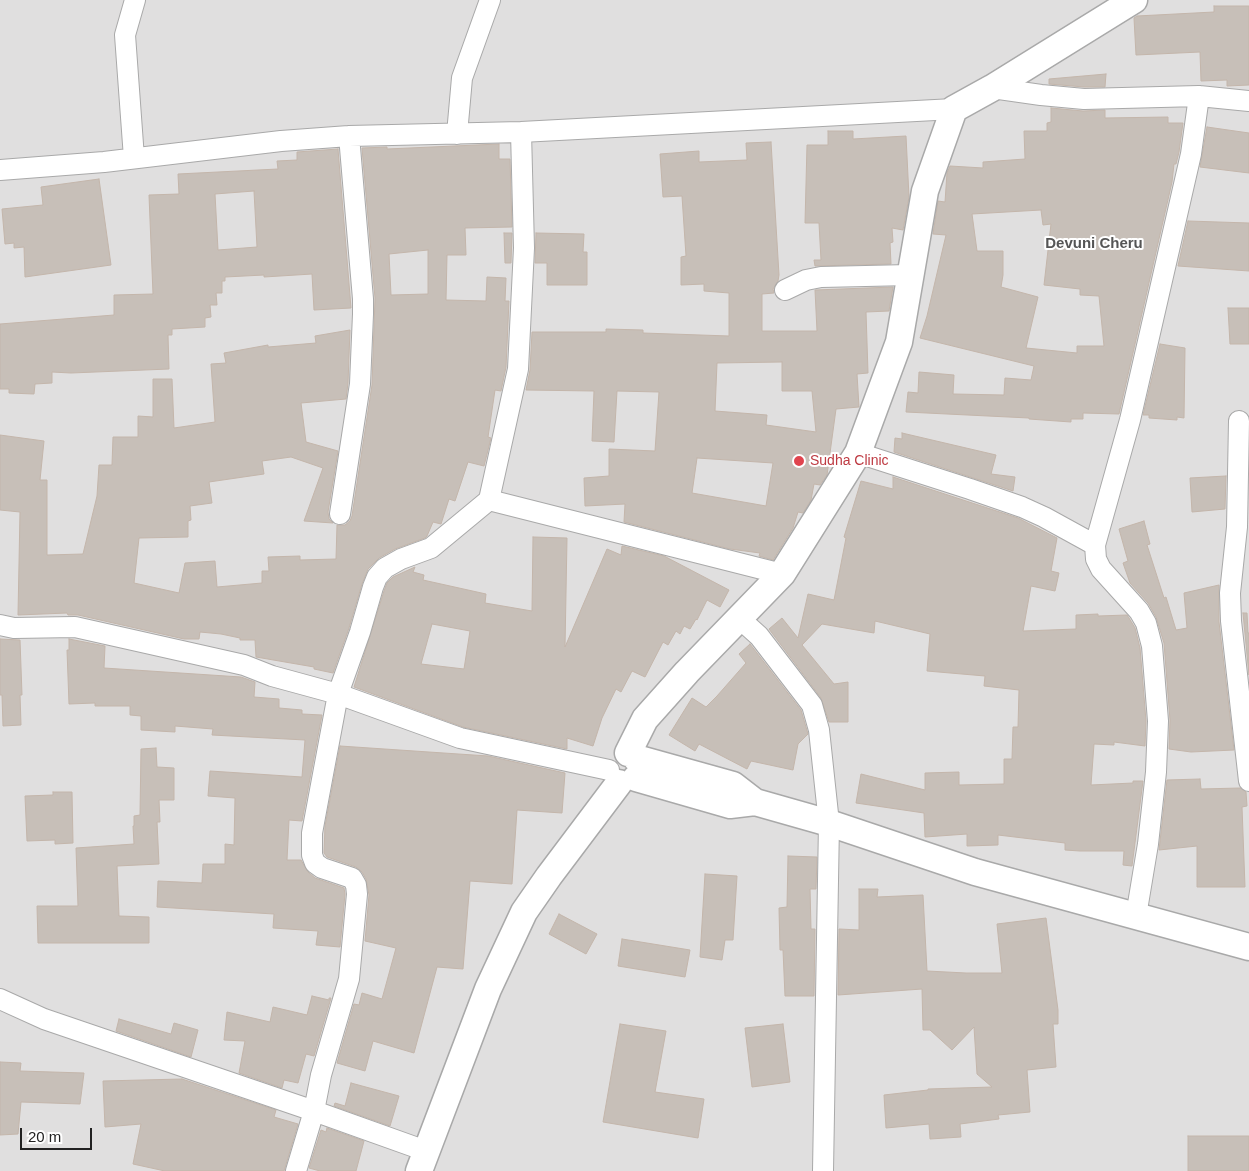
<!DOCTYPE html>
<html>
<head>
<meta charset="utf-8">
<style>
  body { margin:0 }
  #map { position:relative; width:1249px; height:1171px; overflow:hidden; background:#f2efe9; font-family:Helvetica,sans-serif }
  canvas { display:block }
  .scale { position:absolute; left:20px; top:1128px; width:72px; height:22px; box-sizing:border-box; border:2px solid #222; border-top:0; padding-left:6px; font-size:15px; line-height:18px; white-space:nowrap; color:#222; -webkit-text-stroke:4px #fff; paint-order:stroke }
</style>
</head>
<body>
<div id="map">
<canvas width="1249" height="1171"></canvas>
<div class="scale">20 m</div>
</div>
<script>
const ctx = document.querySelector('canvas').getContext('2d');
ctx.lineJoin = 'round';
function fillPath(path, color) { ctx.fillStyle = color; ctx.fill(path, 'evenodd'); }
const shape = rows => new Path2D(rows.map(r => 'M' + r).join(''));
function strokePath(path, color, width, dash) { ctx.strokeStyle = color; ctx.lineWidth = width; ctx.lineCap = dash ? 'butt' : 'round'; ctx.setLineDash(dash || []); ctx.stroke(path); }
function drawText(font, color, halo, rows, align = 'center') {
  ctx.font = font + ' Helvetica,sans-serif'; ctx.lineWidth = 4; ctx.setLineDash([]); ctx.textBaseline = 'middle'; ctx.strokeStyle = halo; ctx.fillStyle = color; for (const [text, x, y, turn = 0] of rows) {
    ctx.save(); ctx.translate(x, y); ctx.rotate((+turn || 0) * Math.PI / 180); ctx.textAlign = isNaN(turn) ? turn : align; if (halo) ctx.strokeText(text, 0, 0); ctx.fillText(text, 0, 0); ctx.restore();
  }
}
const residential = shape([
  [0,0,1249,0,1249,1171,0,1171]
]);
const building = shape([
  [1214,6,1249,6,1249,85,1227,86,1227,80,1201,81,1200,52,1136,55,1134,18,1137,16,1214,12,1214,6],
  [1106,74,1105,87,1084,87,1049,84,1049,79,1106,74],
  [1051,108,1083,111,1105,110,1105,118,1168,117,1168,123,1183,123,1179,152,1176,164,1174,164,1172,182,1119,414,1083,413,1083,419,1071,419,1071,422,1029,419,1029,418,906,412,908,392,918,393,919,372,954,375,953,394,1004,395,1005,378,1031,380,1034,366,920,338,927,316,946,235,933,234,938,201,945,202,947,173,950,166,983,168,983,162,1025,159,1024,131,1047,131,1047,123,1051,122,1051,108],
  [1041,210,1043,225,1051,224,1044,285,1080,289,1080,295,1099,296,1104,346,1077,346,1077,353,1026,348,1038,297,1001,287,1003,275,1003,251,977,251,972,214,1041,210],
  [1207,127,1249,133,1249,173,1200,167,1207,127],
  [828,131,853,131,853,139,906,136,909,197,903,230,892,228,893,242,890,243,891,264,815,266,814,260,821,260,819,223,805,223,807,145,828,145,828,131],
  [771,142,779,275,778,281,773,289,774,293,762,294,762,331,817,331,815,290,893,287,889,311,866,312,868,373,857,374,859,407,836,409,827,475,820,485,814,484,811,500,803,513,798,512,793,528,773,560,759,556,760,553,730,549,624,522,625,504,585,506,584,478,609,476,609,449,655,451,659,392,617,391,614,442,592,441,594,391,526,390,530,370,532,332,606,332,606,329,643,330,643,333,729,336,729,293,704,291,704,284,681,285,681,257,686,256,682,196,663,197,660,154,699,151,699,162,747,160,746,143,771,142],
  [782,362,782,391,812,391,816,432,766,425,767,415,715,411,717,363,782,362],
  [697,458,773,463,766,506,692,493,697,458],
  [499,144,499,159,510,159,512,227,465,228,466,255,447,255,446,300,486,301,487,277,506,278,505,301,509,301,506,367,501,391,495,390,488,437,491,438,484,466,468,462,455,501,449,499,441,524,433,522,427,536,425,538,395,549,379,558,368,569,362,584,349,628,333,673,314,669,314,667,256,657,255,640,240,640,240,638,221,634,200,632,199,639,184,639,78,615,68,615,67,613,18,615,20,512,0,510,0,435,44,441,40,480,47,480,47,555,83,554,97,496,99,465,112,465,113,437,138,437,138,416,153,417,153,379,172,379,174,428,215,422,211,364,226,363,224,353,268,345,268,347,316,343,315,336,350,330,348,383,346,399,301,403,306,442,338,451,328,512,329,519,333,523,304,521,323,468,291,457,262,461,264,474,209,482,212,503,190,506,191,520,188,521,188,537,139,538,134,583,179,593,185,563,215,561,217,587,262,583,262,571,269,571,268,557,300,556,300,560,336,559,337,525,345,525,350,521,352,516,372,385,375,298,362,148,387,147,387,149,499,144],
  [428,250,428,294,391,295,389,254,428,250],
  [338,149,351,308,314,310,312,274,264,277,264,275,225,277,225,281,222,281,222,293,216,293,217,305,210,305,211,317,205,318,205,327,172,329,172,335,168,335,169,369,71,373,52,372,52,383,35,384,34,394,9,393,9,389,0,389,0,324,114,315,114,295,153,294,149,195,179,194,178,174,278,169,277,161,297,160,297,152,338,149],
  [254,191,257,247,218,250,215,194,254,191],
  [99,179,111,265,25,277,24,247,14,248,14,243,5,244,2,209,43,205,41,187,99,179],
  [1188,221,1249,223,1249,271,1178,266,1188,221],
  [504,233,512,233,511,263,505,263,504,233],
  [536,233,584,234,583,252,587,252,587,285,547,285,547,263,535,263,536,233],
  [1228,308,1249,308,1249,344,1230,344,1228,308],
  [1160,344,1185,348,1184,418,1177,417,1177,420,1149,418,1149,415,1143,415,1160,344],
  [902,433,996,455,991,474,1015,477,1013,491,894,452,895,438,902,439,902,433],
  [1226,476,1225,509,1192,512,1190,478,1226,476],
  [893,477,1018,518,1057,538,1051,571,1059,573,1055,591,1031,586,1023,631,1076,629,1076,615,1098,614,1098,616,1127,615,1129,618,1135,628,1140,648,1146,721,1145,746,1114,742,1114,745,1094,744,1091,785,1133,783,1133,781,1143,781,1132,866,1123,865,1124,851,1080,851,1065,850,1065,843,998,835,998,845,967,846,967,834,925,837,924,813,856,803,861,774,925,790,925,773,959,772,959,785,1004,784,1004,759,1012,759,1013,727,1018,727,1019,690,984,686,985,676,927,671,930,634,875,621,874,633,822,624,802,645,834,684,848,682,848,722,829,722,821,698,769,629,782,618,798,638,808,594,834,600,846,538,844,537,861,481,893,489,893,477],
  [1144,521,1150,544,1147,545,1164,598,1166,597,1176,630,1187,628,1184,593,1219,585,1219,622,1234,750,1191,752,1169,749,1170,720,1164,643,1156,617,1148,603,1130,583,1123,563,1128,561,1119,529,1144,521],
  [533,537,567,538,565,647,607,549,621,555,622,546,664,556,729,590,720,607,707,600,697,620,696,619,690,629,684,626,680,634,676,631,668,645,663,642,645,677,632,671,621,692,616,689,602,718,593,746,567,738,567,749,463,727,354,687,384,591,387,583,393,577,415,567,413,572,424,575,423,580,486,594,485,603,532,611,533,537],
  [432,624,470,631,464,669,421,664,432,624],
  [1243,613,1247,613,1248,633,1249,633,1249,675,1243,613],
  [0,639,20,640,22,695,20,695,21,725,3,726,2,695,0,695,0,639],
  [69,639,105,646,104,668,241,677,255,682,254,697,279,699,279,708,302,710,302,714,322,715,302,821,289,820,287,860,301,860,308,872,315,878,344,888,345,894,340,947,316,945,318,931,273,928,274,914,157,907,158,881,202,883,203,864,225,864,225,844,234,845,235,798,208,796,210,771,302,777,305,740,212,735,213,729,175,726,175,732,141,730,141,716,130,715,130,706,95,706,95,703,69,704,67,650,69,650,69,639],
  [750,644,801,710,808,734,798,744,793,770,751,761,747,769,699,744,695,751,669,735,692,698,706,707,717,696,746,663,739,654,750,644],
  [340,746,488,756,565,773,562,813,517,810,512,884,470,881,463,969,437,967,414,1053,373,1041,365,1071,337,1063,354,1004,359,1005,362,993,382,999,396,948,365,941,369,895,366,879,362,872,356,867,327,857,324,853,325,826,340,746],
  [156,748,157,767,174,768,174,800,159,800,160,822,157,822,159,864,117,866,119,916,149,917,149,943,38,943,37,906,78,906,76,848,134,844,133,826,134,826,134,816,140,815,141,749,156,748],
  [1200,779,1201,789,1240,788,1246,792,1247,806,1242,807,1245,887,1197,887,1197,846,1159,850,1167,780,1200,779],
  [53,792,72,792,73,843,55,844,55,840,27,841,25,796,53,795,53,792],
  [788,856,817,857,816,889,810,889,811,929,815,929,814,996,785,996,783,950,780,950,779,908,787,907,788,856],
  [705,874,737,876,733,940,725,940,722,960,700,957,705,874],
  [859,889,878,889,877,897,923,895,927,971,966,973,1002,973,997,924,1046,918,1058,1010,1058,1024,1053,1024,1056,1067,1027,1070,1030,1112,998,1115,999,1119,960,1124,961,1137,930,1139,929,1124,886,1128,884,1095,928,1090,928,1089,992,1087,977,1074,974,1027,952,1050,930,1030,923,1030,922,989,838,995,839,929,859,930,859,889],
  [559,914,597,934,586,954,549,934,559,914],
  [622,939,690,950,685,977,618,966,622,939],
  [312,996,329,1000,329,998,331,998,314,1056,306,1054,298,1083,284,1080,282,1088,239,1073,245,1041,224,1040,227,1012,270,1022,273,1007,307,1015,312,996],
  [119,1019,171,1034,174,1023,198,1030,191,1057,116,1031,119,1019],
  [620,1024,666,1031,655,1092,704,1099,698,1138,603,1122,620,1024],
  [783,1024,790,1082,752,1087,745,1028,783,1024],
  [0,1062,21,1063,20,1071,84,1073,80,1104,21,1102,18,1134,0,1135,0,1062],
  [182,1079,276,1110,274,1117,298,1124,284,1171,165,1171,133,1164,141,1124,105,1127,103,1081,182,1079],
  [351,1083,399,1096,390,1126,334,1106,335,1103,345,1106,351,1083],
  [327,1128,364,1141,356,1171,320,1171,309,1168,321,1130,326,1132,327,1128],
  [1188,1136,1249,1136,1249,1171,1188,1171,1188,1136]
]);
const minor = shape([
  [992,88,1041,95,1084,99,1199,96,1249,101],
  [521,132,524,248,518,369,489,500,782,574],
  [457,134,462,78,490,0],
  [134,158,125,35,135,0],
  [0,170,104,162,281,141,349,136,521,132,954,109],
  [785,290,806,280,821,277,910,275],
  [1239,421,1237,527,1230,593,1231,621,1249,781],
  [858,453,970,489,1022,507,1044,517,1095,545],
  [340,514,360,384,363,314,363,299,349,136],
  [739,618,759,636,812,705,819,730,829,823,823,1171],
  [0,625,14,628,75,627,244,665,272,676,338,694,460,738,609,770],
  [1136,916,1148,844,1156,772,1158,721,1152,646,1146,623,1139,611,1101,569,1096,559,1095,545,1130,420,1191,154,1199,96],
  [0,999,44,1019,314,1111,426,1151],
  [296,1171,314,1111,321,1075,349,979,357,894,356,885,352,878,322,868,315,863,312,855,312,833,338,694,360,632,373,587,377,577,385,568,401,559,431,548,489,500]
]);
const tertiary = shape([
  [628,753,645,719,687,672,782,574,858,453,899,342,925,191,954,109,992,88,1134,0],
  [636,758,733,785,755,802],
  [636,778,730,805,755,802,829,823,975,872,1249,947],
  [419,1171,488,989,524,912,549,876,619,783]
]);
const markers = [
  [799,461,6,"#e0444e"]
];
const healthNames = [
  ["Sudha Clinic",810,461]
];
const neighbourhoodNames = [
  ["Devuni Cheru",1094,244]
];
fillPath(residential, '#e0dfdf');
fillPath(building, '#c7bfb8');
strokePath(building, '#c4b6ab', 1);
strokePath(minor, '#a9a9a9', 22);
strokePath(tertiary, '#a9a9a9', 29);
strokePath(minor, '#fff', 20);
strokePath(tertiary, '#fff', 26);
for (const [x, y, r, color] of markers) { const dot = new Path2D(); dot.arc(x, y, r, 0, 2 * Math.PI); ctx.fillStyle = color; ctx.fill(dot); strokePath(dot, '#fff', 2); }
drawText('14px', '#be3a42', '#fff', healthNames, 'left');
drawText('bold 15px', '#555', '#fff', neighbourhoodNames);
</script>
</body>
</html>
